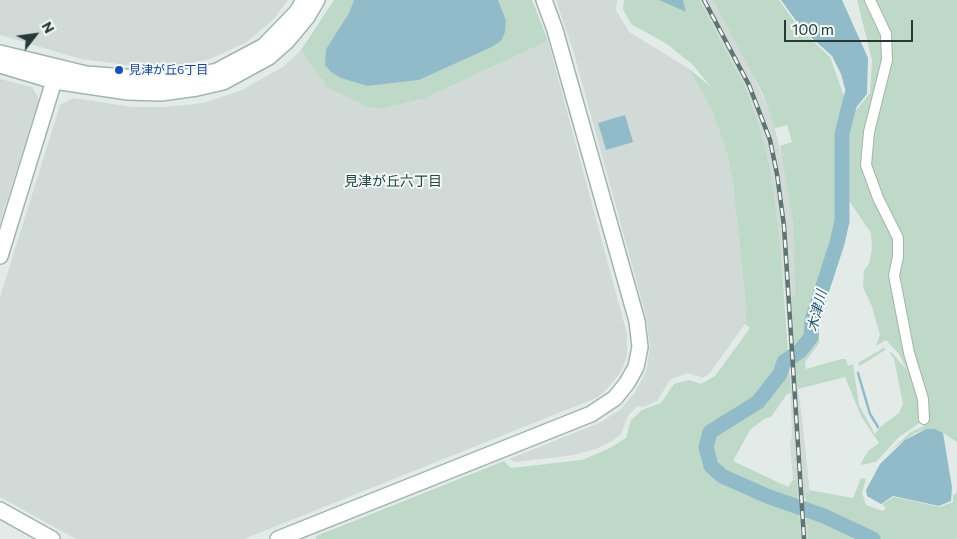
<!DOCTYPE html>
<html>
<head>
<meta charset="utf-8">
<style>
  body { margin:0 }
  #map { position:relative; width:957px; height:539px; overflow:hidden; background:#e3ebe8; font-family:Commissioner,sans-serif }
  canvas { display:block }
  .north { position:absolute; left:10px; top:10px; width:50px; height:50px; -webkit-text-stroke:4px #f3f8f6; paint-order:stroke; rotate:60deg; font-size:14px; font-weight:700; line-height:20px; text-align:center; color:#253a36 }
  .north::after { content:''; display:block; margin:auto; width:18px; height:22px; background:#253a36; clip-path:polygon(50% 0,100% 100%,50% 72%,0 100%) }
  .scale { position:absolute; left:784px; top:20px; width:129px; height:22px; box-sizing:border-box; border:2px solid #253a36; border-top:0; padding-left:6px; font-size:15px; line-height:18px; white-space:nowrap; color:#253a36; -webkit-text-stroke:4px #f3f8f6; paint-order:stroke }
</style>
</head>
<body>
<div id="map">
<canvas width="957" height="539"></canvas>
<div class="north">N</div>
<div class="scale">100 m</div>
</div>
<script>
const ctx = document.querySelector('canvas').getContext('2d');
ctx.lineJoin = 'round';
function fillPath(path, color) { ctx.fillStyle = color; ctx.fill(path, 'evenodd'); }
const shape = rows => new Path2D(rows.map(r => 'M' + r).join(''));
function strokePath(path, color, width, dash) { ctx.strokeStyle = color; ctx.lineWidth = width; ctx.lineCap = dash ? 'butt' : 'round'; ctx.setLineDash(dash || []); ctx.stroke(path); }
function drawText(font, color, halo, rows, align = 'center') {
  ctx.font = font + ' Commissioner,"Noto Sans JP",sans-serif'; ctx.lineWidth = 4; ctx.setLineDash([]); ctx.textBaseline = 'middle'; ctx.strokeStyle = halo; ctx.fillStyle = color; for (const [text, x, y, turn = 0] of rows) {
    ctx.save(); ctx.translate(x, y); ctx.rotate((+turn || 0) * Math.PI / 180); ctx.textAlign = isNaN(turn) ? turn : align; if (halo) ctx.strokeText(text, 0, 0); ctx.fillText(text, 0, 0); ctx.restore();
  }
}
const built = shape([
  [0,0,288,0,274,19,247,42,210,59,171,67,142,67,81,59,0,35],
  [556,0,617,0,616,10,629,32,688,68,712,110,726,150,733,186,746,307,745,324,709,374,703,378,687,373,670,380,657,401,644,407,637,406,628,416,621,434,612,441,596,449,574,455,516,462,509,459,599,423,620,410,634,394,646,372,650,346,646,316,573,50],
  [699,0,713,0,751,70,773,120,788,185,793,222,795,297,792,297,793,339,789,339,780,241,771,172,761,131,747,91],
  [548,41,627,334,627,354,624,365,618,376,605,391,596,398,244,539,76,539,0,497,0,297,60,105,73,98,133,107,165,107,204,103,242,90,283,67,301,50,327,87,385,108,423,99],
  [0,79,32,87,39,99,0,223],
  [790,376,796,376,802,417,810,494,806,494,806,498,798,498,797,480,793,480,790,444,792,435],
  [807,517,808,539,801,539,799,518]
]);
const green = shape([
  [334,0,354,0,349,13,326,49,368,86,419,80,492,47,501,41,506,20,498,0,532,0,548,41,423,99,384,108,368,107,327,87,301,50],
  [624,0,659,0,686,12,683,0,699,0,747,91,761,131,771,172,780,241,791,393,787,394,771,417,764,419,750,430,733,461,788,487,793,480,797,480,801,539,316,539,316,536,354,521,504,461,511,468,582,460,608,449,626,438,631,420,642,410,661,403,674,384,689,380,701,384,715,376,750,328,745,324,746,307,733,184,726,150,712,110,688,68,711,87,693,65,667,44,631,24,623,9],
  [713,0,779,0,799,28,830,57,844,96,840,114,851,116,870,93,872,60,857,0,957,0,957,442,938,430,926,429,915,433,891,450,911,432,924,426,925,422,921,422,899,437,876,462,860,465,868,451,879,443,861,416,845,377,798,389,795,376,791,297,795,297,793,222,780,146,792,142,787,125,775,128,763,94],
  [848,199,871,233,872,248,869,264,864,270,863,287,872,307,880,335,876,346,886,340,899,354,907,370,891,352,890,353,894,359,903,404,899,413,880,427,875,434,859,405,853,364,848,366,846,359,841,359,806,369,805,362,819,343,819,313,813,300,829,257,839,217],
  [885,347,885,350,860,366,858,363],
  [861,478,866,479,862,493,866,505,883,511,886,508,882,504,894,497,940,507,953,502,953,494,955,495,957,491,957,539,808,539,805,493,809,494,809,490,853,498]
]);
const water = shape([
  [354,0,498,0,506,20,505,32,501,41,492,47,419,80,368,86,341,78,331,72,325,65,326,49,349,13],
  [659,0,683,0,686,12],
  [781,0,842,0,868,58,867,94,850,115,842,112,847,96,841,74,832,56,802,29],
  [625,115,633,142,606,150,598,123],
  [926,429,935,429,943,433,952,487,951,501,939,506,893,496,881,504,867,496,866,490,880,464,905,440]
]);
const stream = shape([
  [858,373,870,414,878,427]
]);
const river = shape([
  [852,94,842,134,842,221,837,243,812,320,811,337,800,351,784,362,780,374,758,402,710,432,706,447,711,466,722,476,767,496,824,516,873,539]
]);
const street = shape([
  [870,0,886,34,887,60,869,132,866,165,878,198,898,238,898,257,894,275,909,353,923,399,924,419]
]);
const secondary = shape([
  [0,53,86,74,163,80,195,76,217,71,264,46,297,12,304,0],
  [0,65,54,81,128,92,161,93,197,88,223,82,269,57,287,41,307,17,317,0],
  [0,256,57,71],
  [0,510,52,539],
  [278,539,591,414,615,398,627,383,636,367,640,347,637,321,555,30,544,0]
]);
const rail = shape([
  [704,0,749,85,770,140,777,174,784,226,804,539]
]);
const markers = [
  [119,70,5,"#1a4fb4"]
];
const transitNames = [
  ["見津が丘6丁目",129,70]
];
const neighbourhoodNames = [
  ["見津が丘六丁目",393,181]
];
const waterNames = [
  ["木津川",817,311,-76]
];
fillPath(built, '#d1dad7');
fillPath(green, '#bed9c8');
fillPath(water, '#91bbc9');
strokePath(stream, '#91bbc9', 2.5);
strokePath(river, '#91bbc9', 15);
strokePath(street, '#a6b2af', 12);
strokePath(secondary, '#a3b5b0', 18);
strokePath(street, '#fff', 10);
strokePath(secondary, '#fff', 15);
strokePath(rail, '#5f7571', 4.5);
strokePath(rail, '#f3f8f6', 2.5, [8]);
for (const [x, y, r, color] of markers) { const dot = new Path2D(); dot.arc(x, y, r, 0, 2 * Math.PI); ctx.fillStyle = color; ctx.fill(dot); strokePath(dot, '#f3f8f6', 2); }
drawText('12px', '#164399', '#f3f8f6', transitNames, 'left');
drawText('14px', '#234944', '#f3f8f6', neighbourhoodNames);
drawText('italic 14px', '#265b6e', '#f3f8f6', waterNames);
</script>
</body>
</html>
